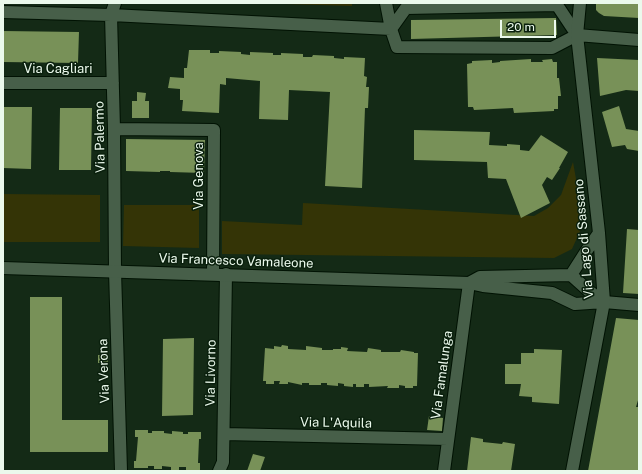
<!DOCTYPE html>
<html>
<head>
<meta charset="utf-8">
<style>
  body { margin:0 }
  #map { position:relative; width:642px; height:474px; overflow:hidden; background:#142a16; font-family:"Public Sans",sans-serif }
  canvas { display:block }
  .frame { position:absolute; inset:0; border:4px solid #ebf9ec; pointer-events:none }
  .scale { position:absolute; left:500px; top:20px; width:56px; height:18px; box-sizing:border-box; border:2px solid #ebf9ec; border-top:0; padding-left:5px; font-size:12px; line-height:14px; white-space:nowrap; color:#ebf9ec; -webkit-text-stroke:3px #0a200d; paint-order:stroke }
</style>
</head>
<body>
<div id="map">
<canvas width="642" height="474"></canvas>
<div class="frame"></div>
<div class="scale">20 m</div>
</div>
<script>
const ctx = document.querySelector('canvas').getContext('2d');
ctx.lineJoin = 'round';
function fillPath(path, color) { ctx.fillStyle = color; ctx.fill(path, 'evenodd'); }
const shape = rows => new Path2D(rows.map(r => 'M' + r).join(''));
function strokePath(path, color, width, dash) { ctx.strokeStyle = color; ctx.lineWidth = width; ctx.lineCap = dash ? 'butt' : 'round'; ctx.setLineDash(dash || []); ctx.stroke(path); }
function drawText(font, color, halo, rows, align = 'center') {
  ctx.font = font + ' "Public Sans",sans-serif'; ctx.lineWidth = 3; ctx.setLineDash([]); ctx.textBaseline = 'middle'; ctx.strokeStyle = halo; ctx.fillStyle = color; for (const [text, x, y, turn = 0] of rows) {
    ctx.save(); ctx.translate(x, y); ctx.rotate((+turn || 0) * Math.PI / 180); ctx.textAlign = isNaN(turn) ? turn : align; if (halo) ctx.strokeText(text, 0, 0); ctx.fillText(text, 0, 0); ctx.restore();
  }
}
const green = shape([
  [252,3,352,3,352,6],
  [573,162,581,207,581,229,572,249,554,258,222,254,222,221,302,225,303,203,534,216,548,208,561,195],
  [3,194,100,195,100,242,3,242],
  [124,205,199,205,199,248,123,246]
]);
const building = shape([
  [596,3,639,3,639,18,604,16,599,13,596,10],
  [556,18,557,35,411,39,411,20],
  [3,31,79,32,78,63,3,62],
  [189,50,210,50,210,53,219,53,219,51,241,52,241,54,250,55,250,52,273,53,273,55,281,55,281,53,303,54,303,57,312,57,313,55,334,56,334,58,344,59,344,57,365,58,364,76,367,77,366,87,369,87,368,108,365,108,362,188,325,186,330,92,289,90,288,120,259,119,260,81,226,78,226,85,220,84,219,113,182,111,183,100,180,100,180,89,168,88,170,77,184,78,184,68,187,68],
  [597,58,639,60,639,91,626,90,600,96],
  [531,59,531,62,543,62,542,60,552,59,553,62,557,62,557,78,559,78,561,96,558,96,558,109,554,109,554,111,514,113,513,108,474,110,473,107,468,107,467,64,472,63,472,61,492,60,492,63,500,62,500,61],
  [137,92,146,93,145,101,149,101,149,118,132,118,132,101,137,101],
  [619,106,626,129,639,131,639,151,627,149,625,145,612,147,602,112],
  [3,107,32,107,31,169,3,168],
  [60,108,92,108,91,170,59,170],
  [414,130,490,132,489,145,507,146,507,144,520,145,520,150,529,151,541,135,568,152,559,168,560,168,552,180,547,177,542,185,550,203,521,218,506,179,488,178,487,162,414,160],
  [126,139,205,140,204,173,170,172,170,171,160,171,160,172,126,171],
  [627,229,639,230,639,294,623,293],
  [30,297,62,297,62,420,108,420,108,452,30,452],
  [616,318,639,320,639,397,636,407,639,407,639,471,588,471],
  [194,338,193,415,162,416,163,339],
  [282,345,288,346,288,349,306,350,306,346,322,348,322,350,333,350,333,349,341,349,341,347,348,348,347,351,367,352,368,348,381,350,381,352,400,352,401,350,414,352,414,353,418,353,417,386,413,386,413,388,405,388,405,386,399,385,399,388,387,388,388,386,369,387,369,384,364,384,364,387,356,387,356,384,353,384,353,387,344,386,344,384,338,383,338,386,327,385,327,383,321,383,321,385,309,385,309,383,302,383,302,385,288,382,288,384,279,384,280,381,274,381,274,384,266,384,266,381,263,381,265,348,274,349,274,346,281,347],
  [534,349,562,350,559,404,532,402,532,397,519,396,521,384,505,384,505,364,521,364,521,353,534,353],
  [98,355,108,355,108,363,98,363],
  [429,416,443,418,442,431,427,430],
  [135,430,148,430,148,433,152,433,152,431,164,431,164,433,172,434,172,431,183,432,183,434,188,434,188,432,201,432,201,439,199,439,198,463,200,463,200,471,186,470,186,467,179,467,179,470,171,470,171,467,162,466,162,469,154,469,154,466,148,466,148,468,134,468,134,461,136,461,138,437,135,437],
  [471,437,483,439,483,442,502,444,503,442,515,444,511,471,467,471],
  [253,454,265,457,260,471,247,471]
]);
const street = shape([
  [115,3,111,15,114,129,115,271,121,471],
  [386,3,391,29,397,47,552,48,577,35,557,5,406,8,391,29],
  [3,12,111,15,391,29],
  [3,83,113,83],
  [114,129,214,130,213,274],
  [604,302,639,305],
  [224,434,448,439],
  [219,471,223,462,226,274],
  [444,471,469,283]
]);
const secondary = shape([
  [577,35,639,40],
  [3,268,469,283,483,286,552,293,575,304,604,302],
  [571,275,587,250,599,233],
  [469,283,480,277,571,275,590,292,604,302],
  [572,471,604,302,599,233,577,35,580,3]
]);
const streetNames = [
  ["Via Cagliari",58,69],
  ["Via Palermo",100,137,-91],
  ["Via Genova",199,176,-90],
  ["Via Lago di Sassano",584,239,-95],
  ["Via Francesco Vamaleone",236,261,2],
  ["Via Verona",104,371,-92],
  ["Via Livorno",211,373,-89],
  ["Via Famalunga",442,375,-82],
  ["Via L'Aquila",336,423,1]
];
fillPath(green, '#343406');
fillPath(building, '#789158');
strokePath(street, '#011203', 14);
strokePath(secondary, '#011203', 14);
strokePath(street, '#475f49', 12);
strokePath(secondary, '#475f49', 12);
drawText('13px', '#ebf9ec', '#0a200d', streetNames);
</script>
</body>
</html>
